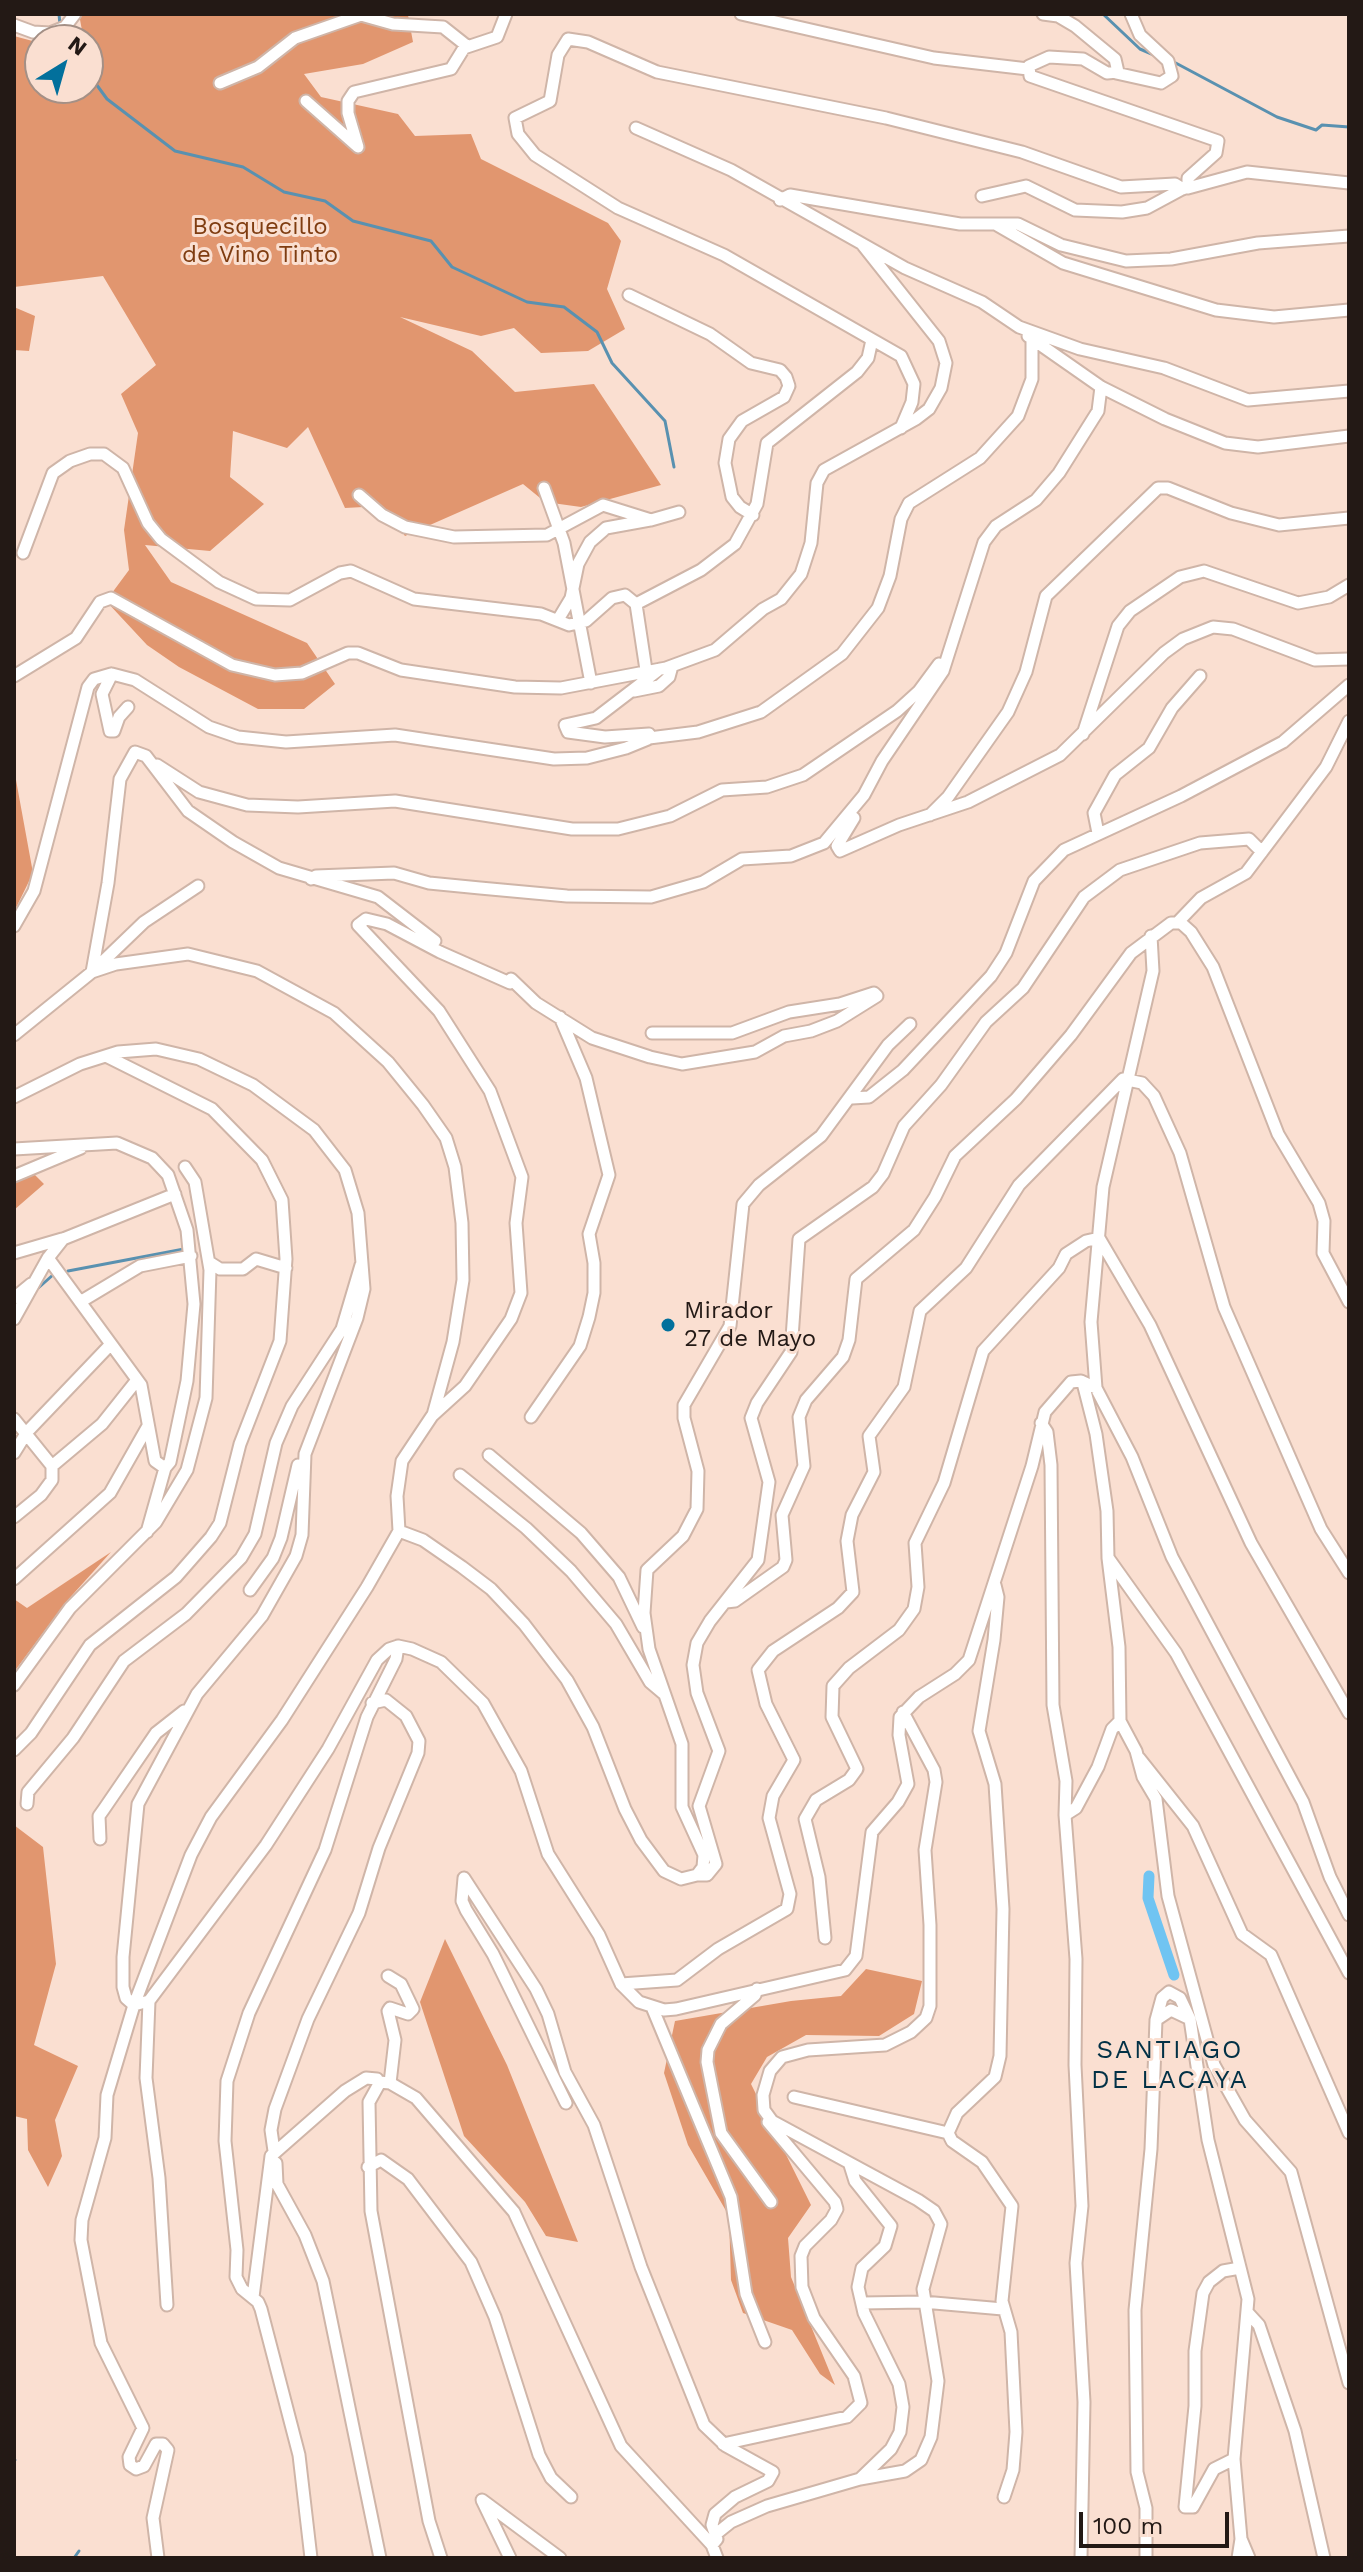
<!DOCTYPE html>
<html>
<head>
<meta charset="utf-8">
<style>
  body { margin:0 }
  #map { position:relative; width:1363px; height:2572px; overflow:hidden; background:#fadfd1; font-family:"Work Sans",sans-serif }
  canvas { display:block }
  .frame { position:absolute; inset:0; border:16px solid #231915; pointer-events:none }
  .north { position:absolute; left:24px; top:24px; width:80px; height:80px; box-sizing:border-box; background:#fadfd1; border:2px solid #a49086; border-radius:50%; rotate:37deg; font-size:22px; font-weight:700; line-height:32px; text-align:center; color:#231915 }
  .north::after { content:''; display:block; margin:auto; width:28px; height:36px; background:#02709c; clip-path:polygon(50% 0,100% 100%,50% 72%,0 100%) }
  .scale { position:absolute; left:1079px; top:2512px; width:150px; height:36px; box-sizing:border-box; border:4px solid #231915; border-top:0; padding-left:10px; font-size:24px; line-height:28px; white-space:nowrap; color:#231915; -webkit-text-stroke:6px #fadfd1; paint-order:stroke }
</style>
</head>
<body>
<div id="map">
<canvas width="1363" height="2572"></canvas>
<div class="frame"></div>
<div class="north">N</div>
<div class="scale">100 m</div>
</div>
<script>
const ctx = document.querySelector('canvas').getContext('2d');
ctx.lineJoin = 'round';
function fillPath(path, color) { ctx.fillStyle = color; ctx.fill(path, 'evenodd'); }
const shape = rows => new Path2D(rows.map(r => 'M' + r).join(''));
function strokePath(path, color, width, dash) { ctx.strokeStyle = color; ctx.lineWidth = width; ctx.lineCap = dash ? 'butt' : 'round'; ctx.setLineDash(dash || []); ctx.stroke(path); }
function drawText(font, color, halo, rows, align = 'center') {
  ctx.font = font + ' "Work Sans",sans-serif'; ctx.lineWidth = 6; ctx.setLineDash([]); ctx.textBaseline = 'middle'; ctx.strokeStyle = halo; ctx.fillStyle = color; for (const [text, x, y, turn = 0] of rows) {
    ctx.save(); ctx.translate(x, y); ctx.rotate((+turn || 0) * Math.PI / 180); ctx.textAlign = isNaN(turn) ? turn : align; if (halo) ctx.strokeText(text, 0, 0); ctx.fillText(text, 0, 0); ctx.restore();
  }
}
const forest = shape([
  [79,14,439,14,408,15,413,42,363,64,304,74,321,97,398,114,415,136,471,134,481,159,608,223,621,241,607,289,625,329,588,351,541,353,514,328,481,336,400,317,472,351,515,392,594,384,661,485,581,507,545,502,523,484,405,536,382,506,345,508,308,427,287,448,233,431,230,477,264,504,210,551,145,545,171,582,307,643,335,684,304,709,258,709,179,667,147,645,106,601,129,570,124,530,138,433,121,394,156,365,103,276,14,287,14,36,40,43,40,88,88,88,88,40,80,40,83,36],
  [14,307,35,316,29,351,14,350],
  [14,769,33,873,14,912],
  [31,1171,44,1184,14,1210,14,1175],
  [111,1552,66,1602,14,1672,14,1599,27,1608],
  [14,1825,43,1847,56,1964,34,2045,78,2066,55,2120,62,2156,48,2187,28,2150,27,2119,14,2116],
  [445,1939,507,2065,578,2242,546,2236,525,2202,464,2136,420,2002],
  [866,1969,922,1981,914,2014,879,2036,806,2035,767,2057,751,2084,811,2205,788,2238,791,2277,835,2385,820,2374,792,2330,743,2313,731,2280,729,2216,688,2145,664,2073,675,2021,791,2001,841,1996]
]);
const stream = shape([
  [59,14,60,25],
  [1103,14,1140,49,1154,55],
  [1172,61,1277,117,1316,130,1322,125,1349,127],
  [88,73,107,99,175,151,243,167,284,192,325,201,353,221,431,241,452,267,527,302,564,307,597,332,612,363,665,421,674,467],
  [68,1271,184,1249],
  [36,1290,54,1274],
  [14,2461,15,2460],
  [74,2558,79,2551]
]);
const canal = shape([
  [1149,1876,1148,1898,1174,1975]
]);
const minor = shape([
  [741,14,934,58,1028,69],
  [1043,14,1058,16,1075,26,1115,59,1118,72,1107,73,1083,59,1049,57,1029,66,1030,76,1218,141,1216,153,1188,178,1188,188,1247,172,1349,183],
  [14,25,33,32,50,33,65,27,75,14],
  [1116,73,1161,83,1172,76,1168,61,1140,35,1131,14],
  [220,83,258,67,295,38,361,15,393,24,443,27,467,46],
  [306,101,358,147,348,113,348,101,354,92,451,69,464,48,497,37,506,14],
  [636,128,731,170,905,268,982,302,1019,327,1080,349,1164,368,1248,400,1349,391],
  [982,196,1026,186,1075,210,1122,212,1147,208,1186,187],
  [780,200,790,195,960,224,1018,224,1061,245,1126,261,1171,259,1258,243,1349,236],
  [997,225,1063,263,1216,310,1274,317,1349,310],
  [629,295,710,334,751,363,780,370,786,377,789,386,784,397,742,421,729,439,725,463,732,497,740,507,753,515],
  [1028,336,1101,387,1165,419,1225,443,1258,447,1349,436],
  [901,428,912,402,914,384,901,356,724,255,618,208,535,155,518,134,515,118,550,101,558,55,568,39,588,42,657,72,886,118,1022,152,1121,187,1175,184,1183,189],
  [544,488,564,543,591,683],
  [359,495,382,515,405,527,454,537,547,535,603,505,651,520,679,512],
  [23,553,53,473,70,461,90,454,104,454,123,468,148,523,161,539,219,582,256,599,290,600,340,573,351,571,414,599,541,614,569,625,586,621,612,598,625,595,636,604,646,670],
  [636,604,701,570,735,544,757,504,767,443,857,372,868,358,872,340],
  [559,618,571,598,578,564,590,542,606,528,650,520],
  [14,676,76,638,100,602,111,598,232,665,275,675,302,673,348,653,358,653,401,670,515,687,561,688,666,668,715,650,763,609,781,599,801,574,811,543,817,483,824,470,916,419,929,409,941,388,946,363,939,341,862,244],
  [634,691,659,686,669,677,672,666],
  [128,707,119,717,114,731,110,731,102,694,112,674,135,680,209,727,238,737,286,742,395,735,554,759,587,758,626,748,648,739,649,734,605,737,568,732,565,725,596,718,660,669],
  [1083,734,1118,626,1130,611,1180,577,1204,571,1298,603,1329,597,1349,585],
  [649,738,698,732,761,712,842,654,878,608,890,576,901,519,909,503,980,458,1018,416,1032,379,1032,339],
  [157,765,199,792,247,805,298,807,395,801,572,829,618,829,670,816,722,790,767,787,803,775,897,711,919,691,939,664],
  [930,815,948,797,1008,712,1026,672,1046,596,1158,488,1168,488,1231,513,1279,525,1349,518],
  [854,818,837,846,840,851,899,825,968,802,1060,755,1164,653,1183,639,1213,627,1233,629,1315,660,1349,659],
  [1098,833,1094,813,1115,775,1149,748,1172,708,1200,676],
  [311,879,316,876,394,873,429,883,480,888,567,896,651,897,703,882,742,859,791,856,824,843,864,795,882,761,943,671,984,542,996,526,1036,500,1059,473,1098,411,1101,387],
  [1178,922,1201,898,1246,873,1326,767,1349,721],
  [14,926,34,891,88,687,94,679,111,674],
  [1151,936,1153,971,1103,1187,1091,1322,1096,1388,1132,1457,1172,1557,1303,1802,1330,1877,1349,1915],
  [511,979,536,1003,592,1038,650,1057,682,1064,755,1052,784,1036,811,1031,837,1021,877,996,874,993,840,1004,789,1012,732,1033,652,1033],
  [14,1035,92,972,144,922,198,886],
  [14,1097,80,1064,118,1052,156,1049,199,1059,253,1085,314,1130,345,1170,358,1213,364,1289,357,1318,305,1454,302,1535,296,1556,262,1616,197,1694,138,1804,123,1957,123,1987,126,1998,134,2005,149,2001,266,1845,328,1749,377,1660,389,1649,398,1646,412,1649,441,1662,483,1703,521,1771,548,1854,599,1935,621,1984,639,2002,664,2010,676,2009,845,1970,856,1956,872,1832,898,1802,908,1784,899,1735,900,1717,919,1697,955,1674,969,1660,1032,1466,1045,1412,1071,1382,1081,1381,1096,1388],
  [852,1098,869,1097,903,1070,991,976,1006,953,1034,881,1064,850,1181,796,1283,742,1349,685],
  [14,1149,117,1143,152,1158,168,1175,187,1230,194,1304,187,1381,170,1462,165,1468,155,1461,141,1385,48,1258],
  [14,1176,81,1148],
  [1099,1238,1150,1325,1251,1543,1349,1713],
  [14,1253,62,1239],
  [209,1262,220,1269,243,1269,256,1259,286,1268],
  [14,1298,31,1284],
  [80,1302,140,1266,191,1256],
  [14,1319,48,1258,63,1239,175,1194],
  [1083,1383,1096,1434,1107,1511,1108,1558,1119,1647,1120,1721,1136,1751,1143,1777,1156,1799,1168,1896,1214,2065,1245,2120,1291,2172,1349,2383],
  [433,1415,453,1342,463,1280,462,1223,455,1167,446,1138,423,1105,388,1062,334,1013,257,971,188,954,116,964,92,972,108,883,120,779,135,752,146,756,188,811,233,842,279,868,378,897,435,941],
  [531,1417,580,1346,589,1317,594,1293,594,1263,589,1234,609,1175,586,1078,560,1017],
  [14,1419,52,1466],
  [1041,1423,1047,1432,1051,1465,1053,1705,1066,1781,1065,1815,1076,1959,1075,2065,1082,2206,1076,2263,1084,2402,1081,2558],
  [14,1453,27,1432,111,1344],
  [489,1455,581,1533,619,1577,643,1627],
  [460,1475,526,1528,571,1571,616,1624,650,1682,663,1693],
  [14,1517,41,1495,52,1480,52,1466,102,1424,137,1380],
  [399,1531,423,1540,462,1567,491,1589,524,1624,567,1680,593,1727,625,1809,641,1840,664,1871,681,1879,697,1875,703,1867,704,1855,682,1807,682,1744,649,1649,644,1613,647,1570,683,1536,697,1509,698,1471,684,1418,684,1405,730,1326,743,1204,759,1185,821,1136,888,1045,910,1024],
  [147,1532,165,1468],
  [1109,1559,1176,1653,1349,1973],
  [14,1579,110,1493,148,1426],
  [995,1585,998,1597,994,1640,979,1731,995,1784,1003,1909,1000,2056,995,2077,957,2113,948,2133,952,2141,982,2162,1012,2206,1002,2301,1011,2332,1016,2432,1013,2470,1004,2497],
  [250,1590,273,1558,281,1538,298,1465],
  [726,1602,735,1601,783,1567,786,1560,782,1515,804,1466,799,1417,806,1400,843,1357,849,1340,856,1279,914,1230,935,1197,955,1156,1016,1099,1071,1035,1131,953,1171,923,1181,923,1191,932,1213,967,1278,1134,1319,1203,1324,1221,1323,1253,1349,1302],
  [14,1685,70,1608,156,1522,187,1470,206,1398,210,1270,195,1182,185,1167],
  [14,1750,31,1733,90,1645,176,1577,211,1537,220,1523,240,1444,280,1341,286,1259,282,1200,262,1160,212,1109,106,1056],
  [1139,1758,1193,1826,1242,1934,1271,1955,1349,2133],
  [27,1804,28,1792,73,1738,124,1661,186,1614,241,1558,255,1534,276,1443,292,1406,342,1329,361,1265],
  [1065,1815,1076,1808,1098,1767,1112,1729,1120,1721],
  [100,1839,99,1816,104,1809,156,1733,184,1711],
  [697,1875,707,1875,716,1864,699,1806,719,1751,697,1693,693,1665,697,1643,710,1621,758,1560,769,1482,751,1418,757,1403,791,1352,799,1239,873,1187,883,1174,904,1126,941,1085,986,1022,1023,988,1084,897,1120,870,1200,843,1249,839,1262,852],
  [825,1938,819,1877,805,1819,816,1800,849,1780,857,1769,832,1717,833,1686,849,1668,899,1630,914,1609,918,1587,915,1543,944,1483,983,1351,1059,1268,1066,1254,1086,1241,1099,1238],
  [388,1976,401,1984,413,2009,408,2014,390,2008,388,2011,395,2040,390,2083],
  [621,1984,677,1980,718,1949,787,1909,790,1894,769,1818,773,1796,794,1760,766,1704,758,1670,773,1651,838,1608,853,1592,847,1541,852,1515,874,1472,869,1436,904,1387,920,1311,966,1268,1019,1185,1123,1079,1142,1083,1154,1096,1180,1153,1224,1307,1321,1529,1349,1573],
  [757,1989,755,1995,721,2024,708,2050,707,2062,721,2133,771,2202],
  [149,2001,146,2078,159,2178,167,2305],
  [652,2007,731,2197,746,2294,765,2342],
  [1156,2020,1171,2010,1190,2019],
  [379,2082,390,2083,416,2098,514,2212,621,2446,712,2545,717,2558],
  [794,2097,948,2133],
  [566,2103,493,1954,466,1910,462,1901,464,1878,536,1989,548,2014,565,2072,594,2125,641,2267,704,2425,726,2446,773,2472,768,2481,735,2497,715,2514,712,2525,717,2539,712,2545],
  [274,2151,271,2130,275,2109,308,2019,359,1913,379,1848,418,1753,419,1741,406,1716,386,1700,372,1703],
  [276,2163,277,2184,305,2235,323,2281,380,2558],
  [368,2167,381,2160,408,2179,471,2262,495,2317,539,2455,551,2478,571,2497],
  [253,2297,271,2156,345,2091,366,2078,377,2079,379,2084,369,2102,371,2211,429,2521,441,2558],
  [862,2303,923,2302,1003,2309],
  [1248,2313,1259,2325,1295,2431,1324,2558],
  [723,2444,847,2417,861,2403,854,2376,814,2318,802,2287,801,2256,805,2246,831,2220,837,2209,835,2202,768,2122],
  [1234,2459,1214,2469,1193,2507,1185,2507,1195,2406,1195,2351,1203,2293,1209,2282,1223,2271,1240,2268],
  [860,2479,905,2471,921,2460,931,2437,938,2381,923,2289,941,2224,934,2211,918,2200,772,2121,764,2110,763,2095,770,2071,782,2057,808,2050,885,2045,911,2032,926,2018,930,2006,930,1925,925,1850,936,1782,934,1770,903,1712],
  [716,2534,731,2522,767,2506,860,2479,891,2449,900,2432,903,2407,899,2384,864,2313,858,2287,862,2268,885,2246,891,2226,855,2181,850,2165],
  [1241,2539,1249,2558],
  [158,2558,153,2518,168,2450,163,2444,156,2444,144,2466,136,2469,130,2465,129,2457,143,2428,101,2343,81,2240,82,2220,105,2138,107,2095,134,2005,191,1855,211,1817,282,1720,367,1587,399,1531,397,1496,402,1461,432,1416,465,1386,511,1319,521,1293,516,1223,522,1177,490,1091,439,1011,358,925,366,919,387,924,440,952,510,983,514,982],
  [311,2558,299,2455,261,2309,258,2302,242,2289,236,2277,237,2250,225,2141,227,2081,249,2013,325,1850,367,1717,396,1659,398,1646],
  [510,2558,482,2500,560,2558],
  [1146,2558,1146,2508,1137,2472,1135,2310,1151,2149,1156,2020,1162,1998,1169,1992,1180,1998,1190,2019,1208,2140,1248,2299,1234,2459,1241,2539,1238,2558]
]);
const markers = [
  [668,1325,8,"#02709c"]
];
const parkNames = [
  ["Bosquecillo",260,227],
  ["de Vino Tinto",260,255]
];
const poiNames = [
  ["Mirador",684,1311],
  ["27 de Mayo",684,1339]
];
const neighbourhoodNames = [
  ["SANTIAGO",1170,2050],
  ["DE LACAYA",1170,2080]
];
fillPath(forest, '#e1966f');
strokePath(stream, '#5991b0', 3);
strokePath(canal, '#70c4f2', 11);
strokePath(minor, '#cfb5a8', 15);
strokePath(minor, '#fff', 11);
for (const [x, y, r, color] of markers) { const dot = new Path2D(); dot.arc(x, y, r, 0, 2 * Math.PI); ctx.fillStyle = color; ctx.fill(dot); strokePath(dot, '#fadfd1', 3); }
drawText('24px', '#7f3c10', '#fadfd1', parkNames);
drawText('24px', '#231915', '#fadfd1', poiNames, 'left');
ctx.letterSpacing = '2px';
drawText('26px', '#023146', '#fadfd1', neighbourhoodNames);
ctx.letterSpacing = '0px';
</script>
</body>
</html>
